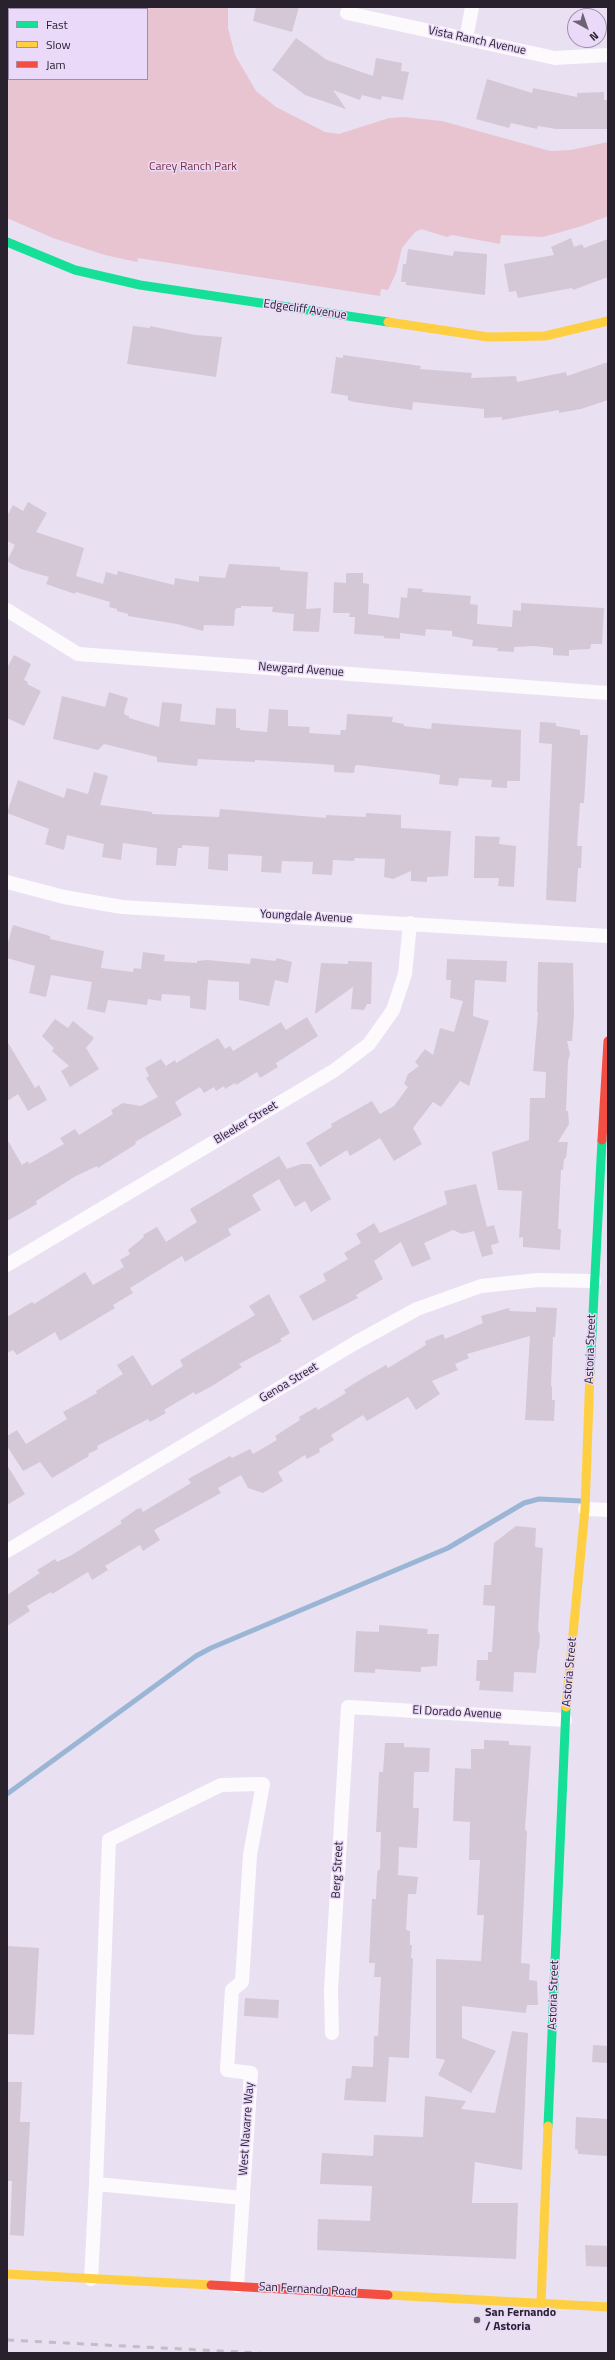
<!DOCTYPE html>
<html>
<head>
<meta charset="utf-8">
<style>
  body { margin:0 }
  #map { position:relative; width:615px; height:2360px; overflow:hidden; background:#e9e0f2; font-family:"Titillium Web",sans-serif }
  canvas { display:block }
  .frame { position:absolute; inset:0; border:8px solid #29222e; pointer-events:none }
  .legend { position:absolute; left:8px; top:8px; width:140px; height:72px; box-sizing:border-box; background:#ead9f9; border:1px solid #9d90a8; margin:0; padding:5px 7px; list-style:none; font-size:12px; color:#29222e }
  .legend li { display:flex; align-items:center; gap:8px; height:20px }
  .legend b { width:20px; border:1px solid #9d90a8 }
  .north { position:absolute; left:567px; top:8px; width:40px; height:40px; box-sizing:border-box; background:#ead9f9; border:1px solid #9d90a8; border-radius:50%; rotate:140deg; font-size:11px; font-weight:700; line-height:16px; text-align:center; color:#29222e }
  .north::after { content:''; display:block; margin:auto; width:14px; height:18px; background:#6c6473; clip-path:polygon(50% 0,100% 100%,50% 72%,0 100%) }
</style>
</head>
<body>
<div id="map">
<canvas width="615" height="2360"></canvas>
<div class="frame"></div>
<ul class="legend">
<li><b style="height:5px;background:#16e098"></b>Fast</li>
<li><b style="height:5px;background:#ffcf43"></b>Slow</li>
<li><b style="height:5px;background:#f24e42"></b>Jam</li>
</ul>
<div class="north">N</div>
</div>
<script>
const ctx = document.querySelector('canvas').getContext('2d');
ctx.lineJoin = 'round';
function fillPath(path, color) { ctx.fillStyle = color; ctx.fill(path, 'evenodd'); }
const shape = rows => new Path2D(rows.map(r => 'M' + r).join(''));
function strokePath(path, color, width, dash) { ctx.strokeStyle = color; ctx.lineWidth = width; ctx.lineCap = dash ? 'butt' : 'round'; ctx.setLineDash(dash || []); ctx.stroke(path); }
function drawText(font, color, halo, rows, align = 'center') {
  ctx.font = font + ' "Titillium Web",sans-serif'; ctx.lineWidth = 3; ctx.setLineDash([]); ctx.textBaseline = 'middle'; ctx.strokeStyle = halo; ctx.fillStyle = color; for (const [text, x, y, turn = 0] of rows) {
    ctx.save(); ctx.translate(x, y); ctx.rotate((+turn || 0) * Math.PI / 180); ctx.textAlign = isNaN(turn) ? turn : align; if (halo) ctx.strokeText(text, 0, 0); ctx.fillText(text, 0, 0); ctx.restore();
  }
}
const green = shape([
  [7,7,228,7,228,28,235,55,256,91,276,107,325,132,339,134,389,118,403,117,442,121,550,151,571,150,608,142,608,216,582,226,543,237,501,235,500,244,452,235,447,237,421,229,415,232,402,248,396,273,388,290,381,289,380,296,138,258,137,262,105,255,53,238,7,218],
  [9,9,147,9,147,79,9,79]
]);
const stream = shape([
  [7,1794,196,1656,211,1648,448,1548,524,1503,539,1499,582,1501]
]);
const building = shape([
  [256,7,299,7,292,32,253,21],
  [296,38,327,60,373,76,376,58,402,63,401,71,409,72,403,100,382,96,381,100,362,95,360,100,333,90,346,109,305,95,272,70],
  [487,79,532,93,533,88,577,97,577,93,604,92,604,100,608,100,608,129,556,129,538,126,537,129,511,123,509,128,476,119],
  [571,238,574,247,582,244,584,248,608,239,608,277,573,290,572,288,518,298,516,291,509,292,504,264,554,255,551,247],
  [408,249,453,256,454,251,487,254,485,295,406,285,406,282,401,282,403,264,406,264],
  [133,326,150,328,150,326,195,335,222,337,216,377,127,364],
  [343,355,421,366,420,369,472,373,471,378,516,376,517,382,566,372,567,376,608,362,608,400,581,409,559,413,559,410,502,420,502,417,484,418,484,409,413,402,412,410,354,402,348,400,348,396,331,393,336,357,343,358],
  [28,502,47,513,36,532,84,548,76,576,103,584,106,572,117,575,118,571,174,585,175,578,199,582,199,576,225,578,229,564,280,567,280,570,308,572,306,609,321,608,319,632,293,631,294,614,272,612,273,607,241,606,241,608,237,608,235,610,234,626,204,625,203,631,177,624,128,616,128,614,117,611,117,609,109,607,110,602,76,592,75,594,46,584,49,577,21,569,7,561,15,545,7,541,7,516,13,505,23,511],
  [346,573,363,573,363,583,369,584,368,614,399,618,401,597,407,598,408,588,423,589,422,592,471,596,470,604,478,605,477,624,512,627,513,610,521,611,521,603,604,608,602,644,591,644,590,649,569,650,569,656,553,655,553,648,534,646,514,647,514,652,497,651,498,648,472,646,473,640,452,636,452,631,426,629,425,636,400,633,400,639,384,638,384,636,354,634,355,617,349,617,350,613,333,613,334,582,346,583],
  [14,655,31,664,24,680,28,682,27,684,41,691,24,726,7,718,7,668],
  [109,692,128,698,124,712,125,715,129,716,129,718,159,727,162,702,182,704,180,721,215,725,216,708,236,709,236,728,240,728,240,730,267,732,269,709,288,710,288,726,310,727,309,733,340,735,341,730,346,730,347,714,393,717,392,722,404,724,404,726,431,729,432,723,521,730,520,781,507,781,507,788,491,787,492,780,459,778,458,786,439,784,440,775,428,773,357,765,355,766,354,773,334,772,334,765,322,764,255,760,255,762,198,759,197,766,157,762,157,757,104,744,98,750,53,739,62,696,105,707],
  [540,722,556,723,556,726,580,730,580,735,588,735,584,803,580,803,577,846,582,846,581,868,578,868,576,902,546,900,552,744,539,743],
  [94,772,108,776,100,805,152,812,152,814,219,817,220,809,326,818,326,815,366,817,366,813,401,815,401,828,451,831,448,876,427,877,427,882,411,881,411,871,393,879,384,877,385,859,355,858,354,861,333,860,332,875,312,874,313,862,282,861,281,873,261,872,262,856,228,854,228,871,208,869,209,847,182,845,182,848,178,848,176,866,156,865,157,848,123,843,121,860,102,857,104,844,67,835,64,850,45,844,49,829,7,813,18,780,64,798,67,788,88,794],
  [475,836,500,837,499,844,516,846,514,887,498,886,499,878,474,878],
  [13,925,50,936,50,939,104,951,101,968,133,972,134,968,141,969,143,952,165,955,164,961,197,963,197,961,207,960,250,964,251,958,275,961,277,958,292,962,288,983,275,980,269,1006,239,1000,239,982,208,980,206,1010,190,1008,190,996,162,994,161,1001,148,999,147,1005,108,1000,105,1013,87,1009,92,982,51,975,46,997,29,993,35,966,7,958,7,946],
  [447,959,507,961,506,982,475,980,473,1016,489,1021,469,1086,460,1081,441,1107,433,1102,413,1128,422,1144,394,1161,380,1138,350,1156,347,1150,320,1167,306,1143,332,1127,331,1124,372,1101,380,1114,394,1106,408,1087,404,1084,408,1074,419,1066,415,1062,425,1049,433,1055,440,1028,454,1032,463,1001,450,998,451,980,446,980],
  [348,961,372,962,371,1004,367,1004,364,1010,351,1009,353,987,315,1014,321,963,348,964],
  [538,962,573,963,574,1014,572,1041,567,1041,570,1054,568,1061,566,1111,568,1111,569,1124,558,1142,568,1142,566,1158,564,1159,563,1170,561,1170,558,1229,561,1229,560,1250,523,1247,523,1237,519,1238,522,1191,498,1190,492,1152,529,1140,530,1098,545,1098,546,1072,533,1071,538,1012,537,1012],
  [307,1017,318,1036,276,1063,278,1067,260,1078,257,1072,236,1085,235,1083,225,1089,224,1086,216,1091,214,1087,204,1093,200,1087,188,1094,175,1102,182,1115,135,1142,136,1144,98,1168,97,1166,76,1176,36,1201,37,1204,7,1221,7,1139,22,1165,28,1161,29,1164,64,1144,60,1138,75,1129,79,1135,113,1114,111,1110,123,1103,141,1106,158,1097,146,1078,149,1076,145,1068,161,1059,166,1066,175,1060,176,1063,218,1038,225,1049,230,1046,233,1051,281,1022,286,1030],
  [55,1019,68,1028,73,1021,94,1038,86,1048,99,1069,70,1087,61,1071,69,1066,52,1051,54,1048,42,1036],
  [7,1041,35,1088,39,1085,47,1100,28,1111,18,1094,7,1101],
  [279,1156,287,1169,301,1164,311,1164,331,1199,311,1212,305,1201,295,1207,279,1179,252,1195,261,1210,228,1229,231,1235,185,1262,182,1256,130,1288,133,1293,113,1305,115,1308,60,1341,55,1332,17,1355,13,1350,7,1353,7,1317,32,1302,34,1304,85,1272,93,1285,124,1267,120,1260,130,1254,128,1250,144,1237,143,1235,157,1227,166,1242,197,1222,190,1209],
  [476,1184,487,1227,494,1225,499,1243,491,1245,493,1254,482,1257,474,1231,462,1234,453,1230,424,1243,431,1259,412,1267,401,1242,374,1261,383,1279,356,1295,358,1298,313,1321,299,1296,326,1281,323,1274,348,1259,344,1253,361,1243,356,1234,374,1223,380,1233,447,1204,444,1191],
  [269,1294,290,1333,280,1339,282,1341,239,1364,242,1367,212,1386,195,1395,194,1392,164,1410,166,1413,150,1422,148,1419,97,1446,98,1449,88,1454,89,1456,52,1478,40,1462,23,1471,7,1446,7,1436,17,1430,26,1444,67,1419,63,1412,97,1393,96,1391,123,1374,117,1365,133,1355,152,1386,183,1366,180,1360,255,1315,249,1306],
  [536,1307,557,1308,555,1337,553,1337,551,1386,552,1386,552,1400,555,1400,554,1421,525,1420,530,1336,467,1354,469,1358,455,1364,458,1370,432,1381,440,1394,416,1410,408,1397,367,1421,363,1415,331,1435,334,1440,319,1449,320,1452,307,1459,305,1455,278,1472,283,1481,263,1493,248,1488,241,1475,218,1488,221,1493,154,1530,160,1540,143,1551,140,1545,105,1566,108,1570,92,1580,88,1572,52,1594,51,1592,27,1606,30,1611,7,1626,7,1595,40,1573,37,1570,55,1559,57,1562,72,1555,122,1523,120,1521,137,1509,141,1508,143,1512,191,1483,188,1479,230,1456,232,1458,250,1449,253,1454,277,1440,275,1436,300,1420,299,1417,316,1407,318,1410,346,1393,344,1390,363,1378,386,1365,388,1368,426,1345,425,1341,443,1334,445,1339,483,1323,481,1316,509,1308,510,1311,536,1312],
  [7,1465,25,1494,7,1505],
  [516,1526,536,1528,535,1547,543,1548,538,1630,540,1635,539,1649,538,1649,536,1673,514,1672,513,1692,479,1690,480,1681,476,1681,477,1660,488,1660,488,1652,492,1652,495,1606,483,1605,484,1585,491,1585,494,1543],
  [379,1625,428,1629,427,1634,439,1634,437,1666,421,1667,421,1672,375,1669,375,1673,354,1672,356,1631,379,1632],
  [484,1740,509,1741,509,1745,531,1746,525,1829,527,1832,521,1963,530,1964,529,1980,537,1981,538,2005,527,2005,526,2013,462,2006,462,2038,496,2051,471,2093,438,2075,445,2060,436,2058,436,1959,481,1961,484,1915,477,1915,480,1860,469,1860,470,1822,453,1821,455,1768,471,1769,471,1749,484,1749],
  [385,1743,404,1743,404,1747,430,1748,429,1772,414,1772,413,1808,419,1808,417,1848,399,1847,398,1875,418,1877,416,1894,408,1894,406,1930,410,1931,410,1945,412,1945,411,1958,413,1958,409,2058,389,2057,386,2102,344,2100,346,2079,351,2078,352,2066,373,2067,374,2036,378,2036,381,1977,374,1977,375,1963,369,1963,372,1899,376,1899,377,1875,378,1870,380,1870,381,1832,376,1832,379,1772,383,1772],
  [7,1946,39,1948,34,2035,7,2034],
  [245,1998,279,2000,278,2018,244,2016],
  [512,2031,528,2033,522,2170,475,2162,472,2203,518,2203,516,2259,317,2250,318,2219,370,2221,372,2186,320,2184,322,2153,373,2156,374,2135,423,2137,425,2096,466,2101,461,2109,495,2113],
  [593,2045,608,2046,608,2063,592,2062],
  [7,2082,22,2082,20,2122,30,2122,24,2236,10,2235,12,2181,7,2181],
  [576,2117,608,2119,608,2156,578,2154,578,2150,575,2149],
  [585,2245,608,2246,608,2267,586,2266]
]);
const street = shape([
  [347,13,555,58,608,55],
  [466,39,472,7],
  [7,610,78,654,608,693],
  [7,882,64,897,122,907,608,936],
  [7,1265,335,1070,369,1044,393,1010,405,974,410,923],
  [585,1509,608,1510],
  [7,1551,355,1343,417,1309,481,1286,538,1280,594,1281],
  [332,2033,331,1990,348,1707,565,1720],
  [96,2184,109,1840,221,1785,263,1784,250,1855,242,1982,232,1990,227,2070,251,2073,237,2286],
  [91,2279,96,2184,243,2198]
]);
const fast = shape([
  [7,242,75,270,140,285,388,322],
  [590,1372,602,1140],
  [548,2126,566,1707]
]);
const slow = shape([
  [388,322,488,337,545,336,608,321],
  [566,1707,585,1509,590,1372],
  [7,2274,211,2285],
  [388,2295,608,2307],
  [541,2303,548,2126]
]);
const jam = shape([
  [602,1140,608,1041],
  [211,2285,388,2295]
]);
const rail = shape([
  [7,2340,260,2353]
]);
const markers = [
  [477,2320,4,"#6c6473"]
];
const streetNames = [
  ["Vista Ranch Avenue",477,41,12],
  ["Edgecliff Avenue",305,310,8],
  ["Newgard Avenue",301,670,4],
  ["Youngdale Avenue",306,917,3],
  ["Bleeker Street",246,1123,-31],
  ["Astoria Street",591,1349,-88],
  ["Genoa Street",289,1383,-31],
  ["Astoria Street",570,1672,-85],
  ["El Dorado Avenue",457,1713,3],
  ["Berg Street",338,1870,-87],
  ["Astoria Street",554,1995,-88],
  ["West Navarre Way",247,2129,-86],
  ["San Fernando Road",308,2290,3]
];
const parkNames = [
  ["Carey Ranch Park",193,167]
];
const poiNames = [
  ["San Fernando",485,2313],
  ["/ Astoria",485,2327]
];
fillPath(green, '#e7c4d0');
strokePath(stream, '#9bb5d5', 5);
fillPath(building, '#d4c8d6');
strokePath(street, '#fcfafd', 14);
strokePath(fast, '#16e098', 9);
strokePath(slow, '#ffcf43', 9);
strokePath(jam, '#f24e42', 9);
strokePath(rail, '#c1bfc3', 3, [7, 7]);
for (const [x, y, r, color] of markers) { const dot = new Path2D(); dot.arc(x, y, r, 0, 2 * Math.PI); ctx.fillStyle = color; ctx.fill(dot); strokePath(dot, '#ead9f9', 1.5); }
drawText('12px', '#29222e', '#ead9f9', streetNames);
drawText('12px', '#7c3341', '#ead9f9', parkNames);
drawText('bold 12px', '#29222e', '#ead9f9', poiNames, 'left');
</script>
</body>
</html>
